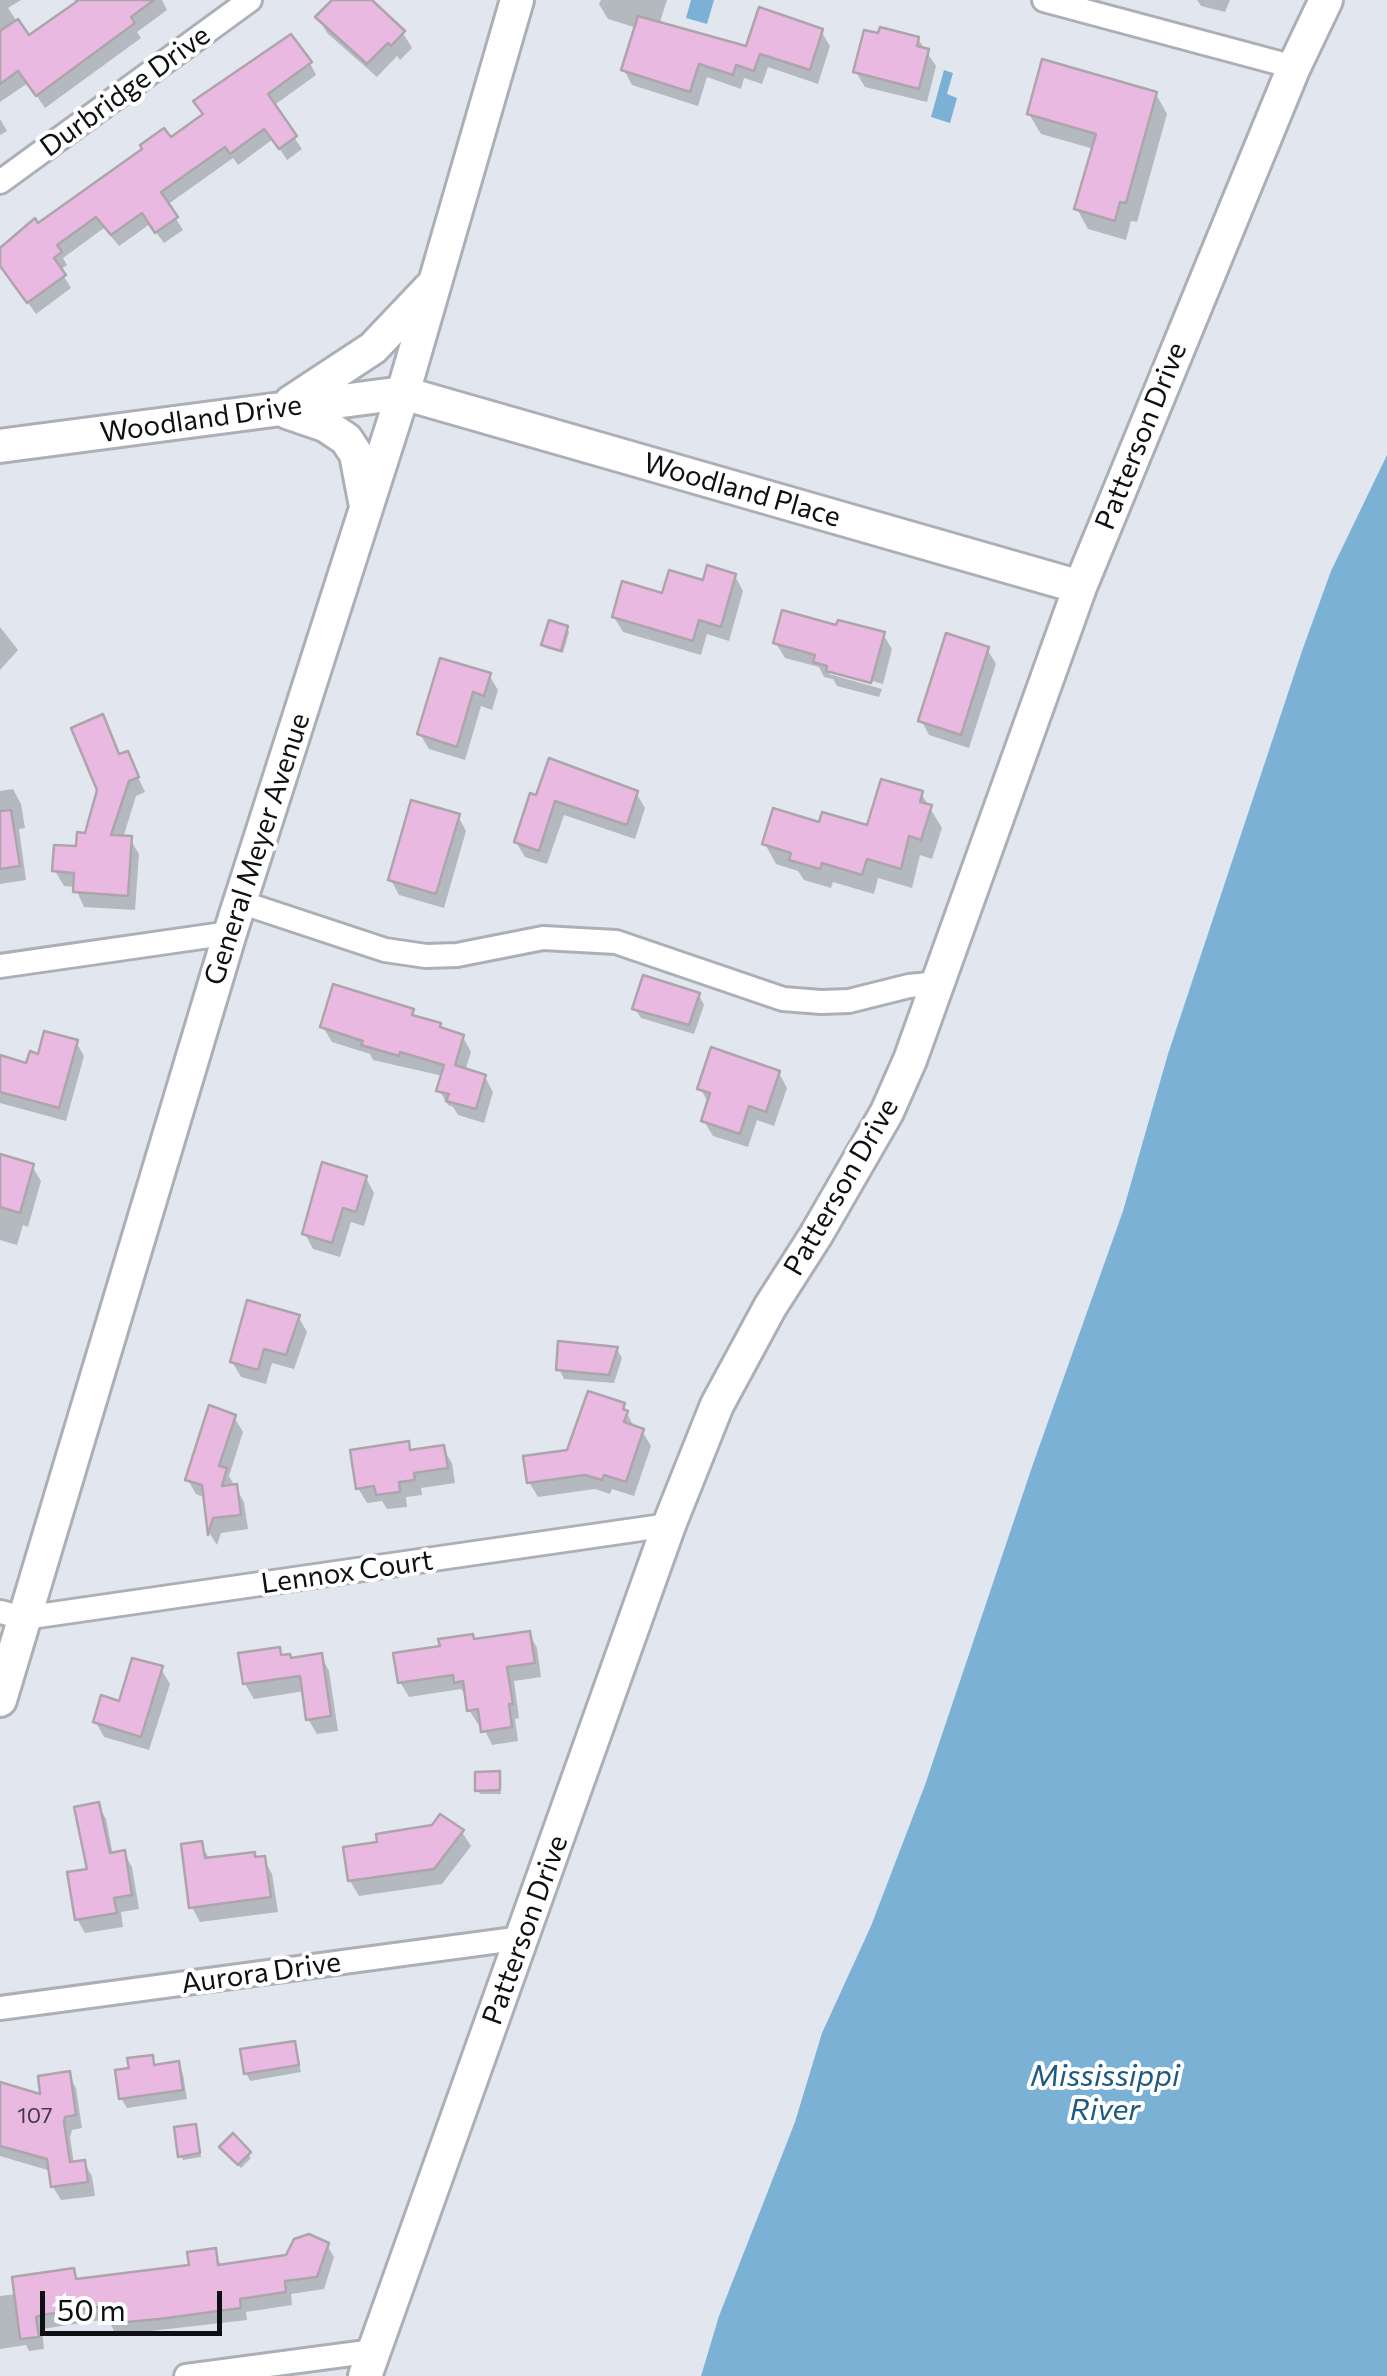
<!DOCTYPE html>
<html>
<head>
<meta charset="utf-8">
<style>
  body { margin:0 }
  #map { position:relative; width:1387px; height:2376px; overflow:hidden; background:#e2e6ef; font-family:Commissioner,sans-serif }
  canvas { display:block }
  .scale { position:absolute; left:40px; top:2291px; width:182px; height:45px; box-sizing:border-box; border:5px solid #0f1013; border-top:0; padding-left:12px; font-size:30px; line-height:35px; white-space:nowrap; color:#0f1013; -webkit-text-stroke:8px #fff; paint-order:stroke }
</style>
</head>
<body>
<div id="map">
<canvas width="1387" height="2376"></canvas>
<div class="scale">50 m</div>
</div>
<script>
const ctx = document.querySelector('canvas').getContext('2d');
ctx.lineJoin = 'round';
function fillPath(path, color) { ctx.fillStyle = color; ctx.fill(path, 'evenodd'); }
const shape = rows => new Path2D(rows.map(r => 'M' + r).join(''));
function strokePath(path, color, width, dash) { ctx.strokeStyle = color; ctx.lineWidth = width; ctx.lineCap = dash ? 'butt' : 'round'; ctx.setLineDash(dash || []); ctx.stroke(path); }
function drawText(font, color, halo, rows, align = 'center') {
  ctx.font = font + ' Commissioner,sans-serif'; ctx.lineWidth = 8; ctx.setLineDash([]); ctx.textBaseline = 'middle'; ctx.strokeStyle = halo; ctx.fillStyle = color; for (const [text, x, y, turn = 0] of rows) {
    ctx.save(); ctx.translate(x, y); ctx.rotate((+turn || 0) * Math.PI / 180); ctx.textAlign = isNaN(turn) ? turn : align; if (halo) ctx.strokeText(text, 0, 0); ctx.fillText(text, 0, 0); ctx.restore();
  }
}
const water = shape([
  [691,0,714,0,707,24,686,18],
  [944,70,953,73,947,94,957,98,950,123,931,117],
  [1387,455,1387,2376,701,2376,719,2316,795,2122,822,2033,871,1926,925,1785,1033,1464,1123,1211,1168,1054,1302,651,1331,571]
]);
const shadow = shape([
  [0,0,21,0,8,8,28,38,77,4,74,0,162,0,167,10,137,32,141,38,45,108,28,83,0,102],
  [336,0,370,0,403,33,412,48,400,60,397,56,377,77,327,33,319,18],
  [601,0,667,0,659,25,748,49,821,31,830,46,818,84,768,67,762,84,744,78,741,89,707,77,698,106,632,85,624,70,637,28,608,19,599,4],
  [1197,0,1230,0,1225,12,1201,6],
  [918,39,936,66,927,102,865,87,856,72],
  [310,63,316,75,273,106,302,149,287,160,273,139,238,165,233,158,167,205,183,230,164,243,150,224,119,246,104,228,63,258,67,265,60,270,71,288,36,314,0,263,0,251,170,140],
  [1156,94,1167,114,1137,222,1131,221,1126,240,1088,229,1077,209,1094,149,1041,134,1029,114],
  [0,119,7,131,0,135],
  [735,576,743,591,729,641,707,634,701,655,623,632,614,617,664,596],
  [0,627,18,650,0,670],
  [567,628,569,632,563,653,546,648,544,644],
  [838,628,883,634,892,649,883,684,829,669,829,674,882,689,879,697,837,686,833,679,824,677,819,667,785,658,776,643],
  [987,649,996,664,969,748,929,735,921,720],
  [489,675,498,690,492,710,481,706,465,760,429,749,420,734],
  [110,732,120,757,127,754,145,792,136,796,123,838,130,839,139,854,135,910,84,907,75,887,64,886,55,871,87,836],
  [13,789,21,804,25,828,19,829,26,880,0,884,0,791],
  [636,793,645,808,635,839,564,815,547,864,525,857,516,842,538,799],
  [921,793,942,828,932,859,920,855,912,888,878,878,874,894,833,882,831,888,804,880,798,871,776,864,765,844,820,825,869,828],
  [458,816,466,831,444,908,399,895,391,880],
  [699,995,704,1005,694,1034,641,1018,635,1009],
  [412,1011,417,1019,439,1025,443,1031,463,1037,471,1052,465,1071,485,1077,493,1092,484,1123,458,1115,453,1107,448,1105,439,1090,443,1076,373,1060,370,1054,332,1042,323,1027],
  [76,1042,84,1056,66,1121,0,1103,0,1058,28,1066,40,1057],
  [779,1073,787,1088,774,1126,757,1120,748,1147,713,1136,704,1121,709,1104,700,1088],
  [0,1157,32,1166,41,1181,28,1227,23,1225,17,1245,0,1240],
  [366,1178,374,1193,364,1226,351,1222,340,1257,313,1249,305,1234],
  [299,1318,307,1332,294,1369,272,1363,266,1384,241,1377,232,1362],
  [617,1349,622,1358,614,1383,564,1379,559,1369],
  [623,1405,635,1429,642,1431,651,1446,634,1496,612,1489,610,1494,595,1489,538,1497,529,1482],
  [234,1417,243,1432,229,1476,244,1502,248,1529,221,1533,217,1545,210,1534,206,1498,196,1494,188,1480],
  [408,1444,413,1453,443,1448,452,1463,455,1483,421,1488,422,1495,406,1497,407,1507,387,1509,382,1501,367,1503,358,1488],
  [529,1633,537,1648,541,1677,514,1681,519,1718,515,1719,518,1741,492,1745,482,1724,478,1724,469,1710,467,1696,461,1689,409,1697,400,1682,474,1642],
  [279,1650,283,1657,291,1660,321,1656,329,1671,338,1731,317,1734,308,1719,305,1691,254,1699,245,1684],
  [161,1669,170,1684,149,1750,104,1737,96,1722],
  [498,1774,501,1794,480,1794,478,1790],
  [98,1805,106,1819,113,1855,124,1853,132,1867,139,1909,121,1912,123,1927,85,1933,77,1919,90,1871],
  [462,1832,471,1846,442,1884,359,1896,350,1881],
  [201,1844,210,1860,254,1854,257,1860,264,1859,272,1874,278,1912,200,1922,192,1907],
  [294,2044,301,2072,250,2081,246,2073],
  [151,2057,157,2067,178,2064,183,2074,187,2099,127,2108,121,2098,132,2070],
  [68,2074,76,2088,82,2128,72,2130,70,2137,74,2164,84,2163,92,2176,95,2196,61,2200,53,2187,51,2171,0,2156,0,2085,43,2097],
  [195,2127,201,2157,183,2160,181,2156],
  [233,2137,251,2158,241,2168,225,2151],
  [327,2245,334,2257,324,2289,291,2294,292,2305,246,2312,247,2320,116,2335,108,2319,42,2329,44,2349,29,2351,26,2345,0,2349,0,2296,16,2294,73,2271,79,2281,191,2267,214,2251,222,2267,287,2258]
]);
const building = shape([
  [79,0,154,0,131,17,135,23,36,96,18,71,0,84,0,31,18,19,29,35,79,0],
  [332,0,372,0,405,31,391,46,388,43,367,64,315,17,332,0],
  [759,7,823,29,810,70,760,54,754,71,736,65,733,75,699,64,690,92,621,70,638,16,746,46,759,7],
  [880,27,919,37,917,46,929,49,919,89,853,72,864,30,878,33,880,27],
  [291,34,312,62,268,94,297,136,279,149,264,129,230,154,225,147,161,192,178,217,155,233,142,213,111,235,96,217,57,245,62,252,54,258,66,275,27,303,0,266,0,248,35,218,38,223,142,149,140,145,164,128,171,137,203,114,193,101,291,34],
  [1042,59,1157,92,1126,203,1120,202,1115,221,1074,209,1096,134,1027,114,1042,59],
  [707,565,736,574,721,627,699,620,693,641,612,617,622,581,662,593,669,570,703,580,707,565],
  [782,610,836,625,838,620,885,632,871,683,826,671,827,666,813,662,815,655,773,643,782,610],
  [549,620,568,626,561,651,541,645,549,620],
  [946,633,989,647,961,735,918,721,946,633],
  [440,658,491,673,484,696,473,692,457,747,417,734,440,658],
  [103,714,119,754,128,751,139,777,129,781,111,835,132,836,128,896,73,892,74,873,52,871,54,845,76,846,77,832,85,833,97,790,71,728,103,714],
  [549,758,638,791,627,825,555,801,539,851,514,842,530,793,536,795,549,758],
  [881,779,923,791,920,802,932,805,921,840,909,836,901,869,867,859,862,875,822,863,820,869,789,860,791,853,762,844,773,808,819,822,822,812,867,825,881,779],
  [411,800,460,814,436,894,388,880,411,800],
  [11,810,20,866,0,869,0,811,11,810],
  [643,975,700,993,689,1025,632,1009,643,975],
  [333,984,414,1009,412,1015,441,1023,440,1027,464,1035,455,1065,486,1075,476,1109,446,1101,449,1094,436,1091,444,1065,400,1052,399,1056,361,1045,363,1041,320,1027,333,984],
  [44,1031,78,1040,59,1108,0,1092,0,1055,26,1063,30,1051,38,1054,44,1031],
  [711,1047,780,1071,766,1112,749,1106,740,1134,701,1121,710,1093,697,1089,711,1047],
  [0,1154,34,1164,20,1213,0,1207,0,1154],
  [322,1162,367,1176,356,1212,343,1208,332,1243,302,1234,322,1162],
  [247,1300,300,1315,286,1355,264,1349,258,1370,230,1362,247,1300],
  [558,1341,618,1347,609,1375,556,1370,558,1341],
  [588,1391,625,1403,623,1409,628,1411,624,1422,644,1429,626,1482,604,1475,602,1480,585,1475,527,1483,523,1456,567,1450,588,1391],
  [209,1405,236,1415,219,1466,227,1468,222,1486,237,1484,241,1515,213,1518,208,1535,202,1485,185,1480,209,1405],
  [409,1441,410,1450,444,1445,448,1468,414,1473,415,1480,399,1482,400,1492,376,1495,374,1486,356,1489,350,1450,409,1441],
  [530,1631,535,1663,507,1667,513,1704,509,1704,512,1727,481,1732,478,1709,467,1711,463,1681,454,1683,453,1675,398,1683,393,1653,440,1646,438,1639,473,1634,474,1639,530,1631],
  [280,1647,281,1655,290,1654,291,1658,322,1653,331,1716,306,1720,300,1676,243,1684,238,1653,280,1647],
  [132,1658,163,1666,141,1737,93,1722,101,1695,119,1701,132,1658],
  [500,1771,500,1790,475,1791,475,1772,500,1771],
  [99,1802,110,1853,125,1850,132,1895,114,1898,117,1913,75,1920,67,1872,87,1869,74,1807,99,1802],
  [440,1814,464,1830,434,1869,348,1881,343,1847,377,1842,376,1834,432,1825,440,1814],
  [202,1841,205,1858,255,1852,255,1857,265,1856,271,1897,189,1908,181,1844,202,1841],
  [295,2041,299,2065,244,2074,240,2049,295,2041],
  [153,2055,154,2065,179,2061,183,2090,119,2099,115,2070,129,2068,127,2058,153,2055],
  [70,2071,76,2115,65,2117,64,2122,70,2162,85,2160,88,2182,51,2187,47,2159,0,2146,0,2082,40,2094,38,2076,70,2071],
  [196,2124,200,2153,178,2157,174,2127,196,2124],
  [233,2133,251,2152,238,2165,219,2147,233,2133],
  [309,2234,329,2243,317,2277,285,2281,286,2292,240,2299,241,2308,159,2319,106,2324,104,2306,42,2315,36,2317,39,2337,20,2339,12,2277,74,2268,76,2279,189,2265,187,2252,216,2248,218,2265,286,2255,294,2239,309,2234]
]);
const street = shape([
  [1044,0,1294,67],
  [0,182,250,0],
  [240,902,385,950,426,956,457,955,543,938,616,942,783,999,821,1002,849,1001,909,986,939,983],
  [0,966,230,933],
  [0,1612,24,1618,669,1525],
  [0,2008,522,1938],
  [186,2376,374,2351]
]);
const secondary = shape([
  [291,402,373,348,430,288],
  [287,412,325,425,346,439,356,454,365,501],
  [0,446,403,393,1080,587],
  [0,1700,230,933,403,393,517,0],
  [365,2376,669,1525,717,1405,770,1307,816,1235,887,1112,910,1060,1080,587,1294,67,1326,0]
]);
const numberNames = [
  ["107",35,2116]
];
const streetNames = [
  ["Durbridge Drive",125,91,-36],
  ["Woodland Drive",201,419,-8],
  ["Patterson Drive",1141,436,-68],
  ["Woodland Place",742,490,16],
  ["General Meyer Avenue",257,849,-72],
  ["Patterson Drive",841,1187,-60],
  ["Lennox Court",347,1572,-8],
  ["Patterson Drive",525,1930,-70],
  ["Aurora Drive",261,1973,-8]
];
const waterNames = [
  ["Mississippi",1105,2076],
  ["River",1105,2110]
];
fillPath(water, '#7cb1d6');
fillPath(shadow, '#0003');
fillPath(building, '#eab9e1');
strokePath(building, '#ada5ab', 2.5);
strokePath(street, '#acafb8', 28);
strokePath(secondary, '#acafb8', 38);
strokePath(street, '#fff', 22);
strokePath(secondary, '#fff', 32);
drawText('22px', '#463a46', null, numberNames);
drawText('28px', '#0f1013', '#fff', streetNames);
drawText('italic 30px', '#1e5a7f', '#fff', waterNames);
</script>
</body>
</html>
